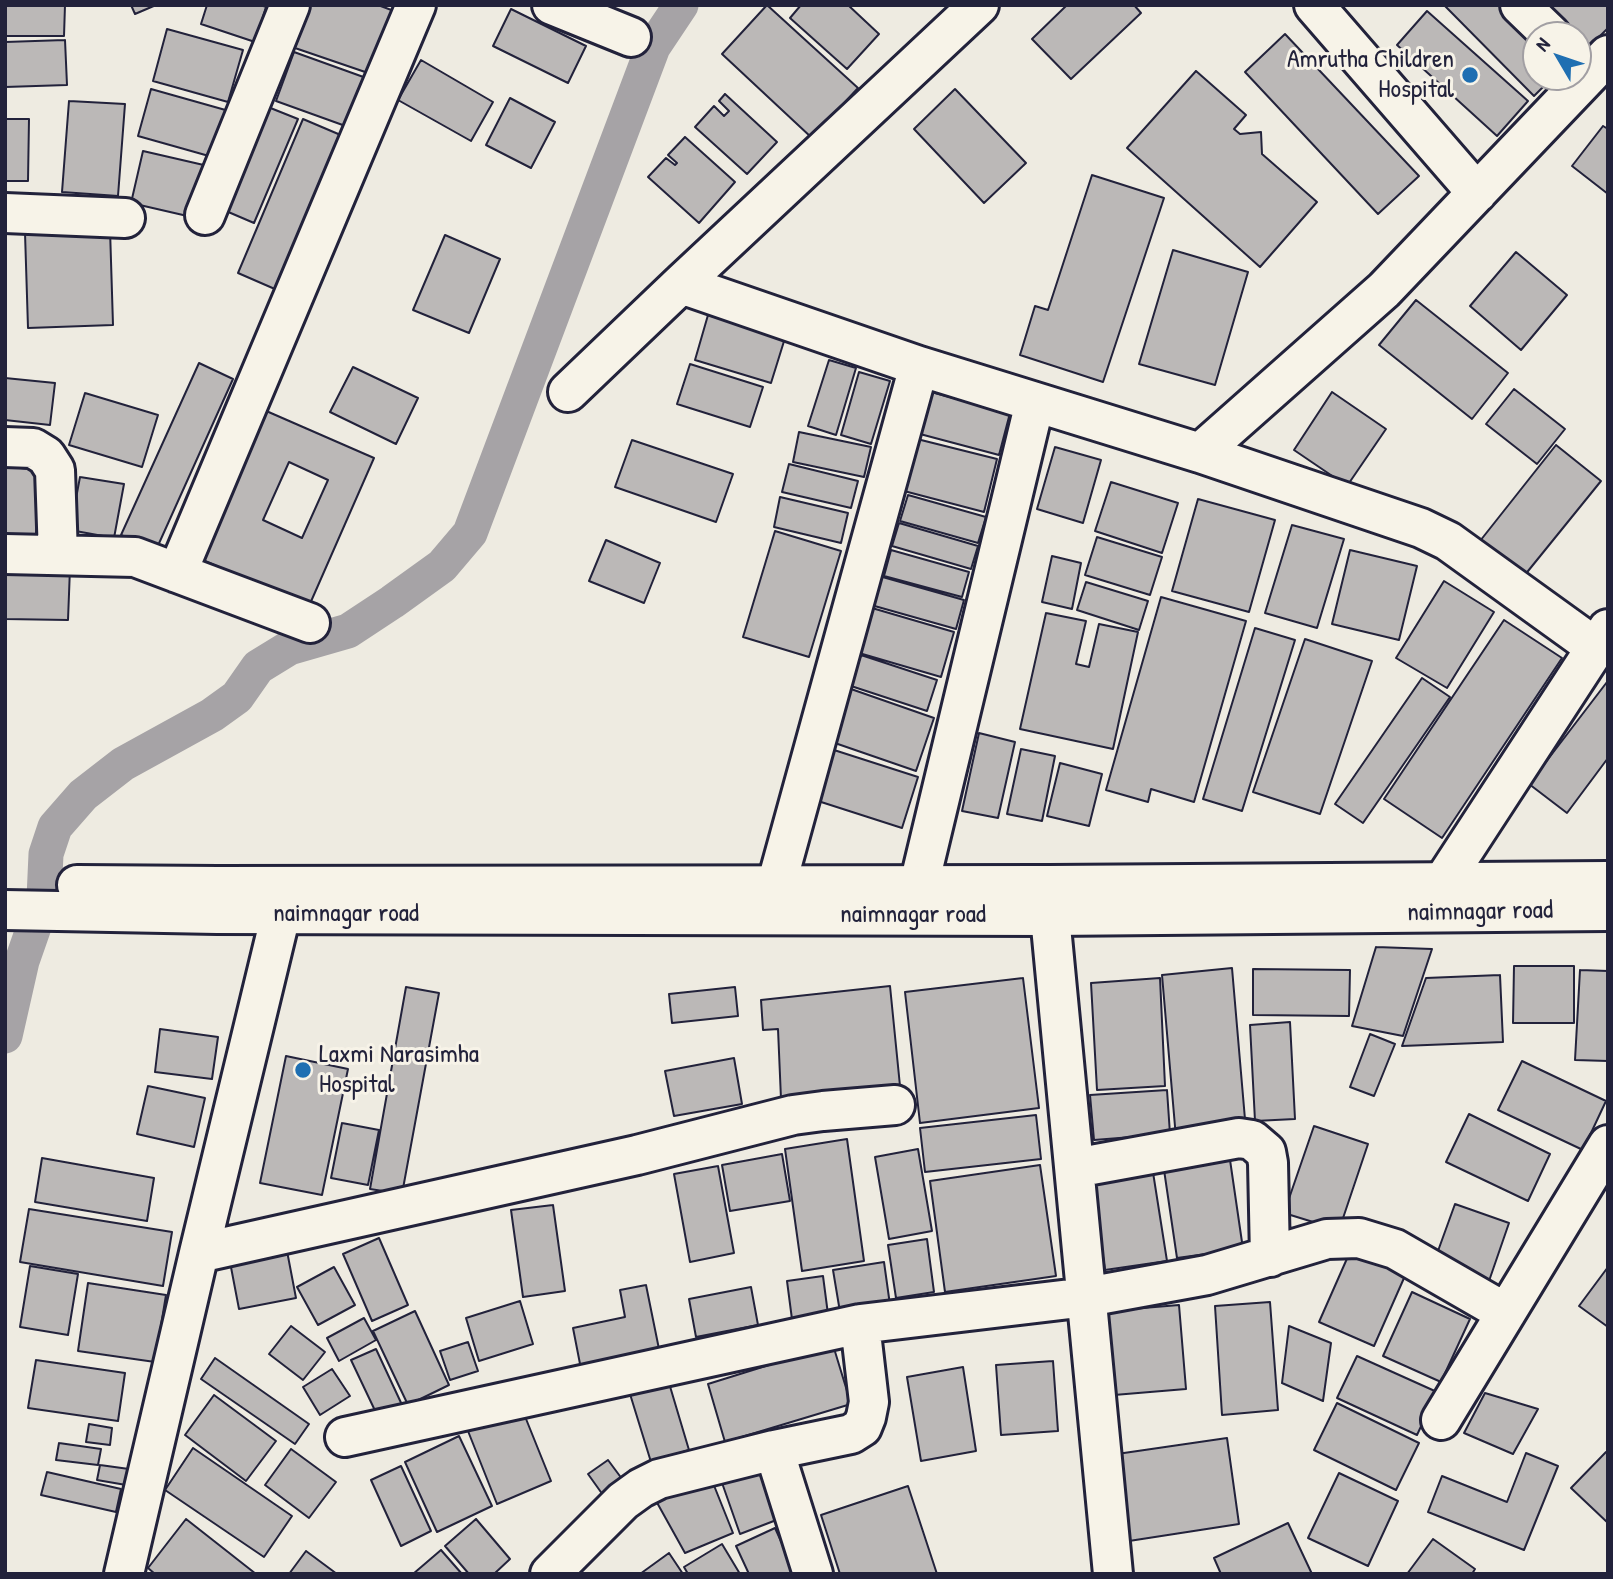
<!DOCTYPE html>
<html>
<head>
<meta charset="utf-8">
<style>
  body { margin:0 }
  #map { position:relative; width:1613px; height:1579px; overflow:hidden; background:#eeebe1; font-family:"Patrick Hand",sans-serif }
  canvas { display:block }
  .frame { position:absolute; inset:0; border:7px solid #22223b; pointer-events:none }
  .north { position:absolute; left:1522px; top:21px; width:70px; height:70px; box-sizing:border-box; background:#f7f3e8; border:2px solid #a29fa3; border-radius:50%; rotate:309deg; font-size:19px; font-weight:700; line-height:28px; text-align:center; color:#22223b }
  .north::after { content:''; display:block; margin:auto; width:24px; height:32px; background:#1f6fb2; clip-path:polygon(50% 0,100% 100%,50% 72%,0 100%) }
</style>
</head>
<body>
<div id="map">
<canvas width="1613" height="1579"></canvas>
<div class="frame"></div>
<div class="north">N</div>
</div>
<script>
const ctx = document.querySelector('canvas').getContext('2d');
ctx.lineJoin = 'round';
const shape = rows => new Path2D(rows.map(r => 'M' + r).join(''));
function strokePath(path, color, width, dash) { ctx.strokeStyle = color; ctx.lineWidth = width; ctx.lineCap = dash ? 'butt' : 'round'; ctx.setLineDash(dash || []); ctx.stroke(path); }
function fillPath(path, color) { ctx.fillStyle = color; ctx.fill(path, 'evenodd'); }
function drawText(font, color, halo, rows, align = 'center') {
  ctx.font = font + ' "Patrick Hand",sans-serif'; ctx.lineWidth = 6; ctx.setLineDash([]); ctx.textBaseline = 'middle'; ctx.strokeStyle = halo; ctx.fillStyle = color; for (const [text, x, y, turn = 0] of rows) {
    ctx.save(); ctx.translate(x, y); ctx.rotate((+turn || 0) * Math.PI / 180); ctx.textAlign = isNaN(turn) ? turn : align; if (halo) ctx.strokeText(text, 0, 0); ctx.fillText(text, 0, 0); ctx.restore();
  }
}
const canal = shape([
  [5,1036,22,961,44,898,46,854,55,827,83,795,123,764,212,715,237,697,258,667,289,648,348,631,392,602,442,566,470,533,653,47,681,5]
]);
const building = shape([
  [5,5,65,5,64,36,5,36,5,5],
  [131,5,156,5,135,14,131,5],
  [207,5,261,5,266,7,255,42,201,24,207,5],
  [310,5,378,5,394,11,371,74,295,48,310,5],
  [767,5,858,88,812,138,722,54,767,5],
  [801,5,848,5,879,34,847,69,790,18,801,5],
  [1067,5,1134,5,1141,13,1071,79,1032,39,1067,5],
  [1444,5,1507,5,1536,35,1536,77,1553,77,1534,96,1444,5],
  [1538,5,1608,5,1608,28,1586,50,1578,43,1578,35,1570,35,1538,5],
  [511,9,586,46,568,83,493,46,511,9],
  [1427,11,1528,101,1497,136,1397,45,1427,11],
  [167,29,243,50,228,102,153,81,167,29],
  [1285,34,1419,176,1378,214,1245,72,1285,34],
  [65,40,67,85,5,87,5,42,65,40],
  [294,52,369,79,351,128,276,101,294,52],
  [421,60,493,102,471,141,398,100,421,60],
  [1196,71,1246,115,1234,129,1240,134,1261,132,1262,154,1317,202,1260,267,1127,148,1196,71],
  [151,89,229,111,216,158,138,136,151,89],
  [955,89,1026,163,984,203,914,129,955,89],
  [725,94,777,142,747,174,695,127,714,106,724,116,729,111,719,101,725,94],
  [510,98,555,122,531,168,486,145,510,98],
  [69,101,125,104,118,196,62,192,69,101],
  [263,105,298,119,254,223,219,208,263,105],
  [5,119,29,119,28,181,5,181,5,119],
  [303,119,350,139,284,293,238,273,303,119],
  [1603,126,1608,129,1608,194,1572,166,1603,126],
  [685,137,735,182,699,223,648,177,666,158,675,165,677,163,668,155,685,137],
  [143,151,208,166,196,218,131,203,143,151],
  [1092,175,1164,198,1103,382,1020,355,1035,306,1048,310,1092,175],
  [110,229,113,325,28,328,25,233,110,229],
  [445,235,500,259,469,333,413,310,445,235],
  [1173,250,1248,272,1215,385,1139,364,1173,250],
  [1516,252,1567,295,1521,350,1470,306,1516,252],
  [1416,300,1508,373,1472,419,1379,345,1416,300],
  [708,315,785,338,771,383,695,360,708,315],
  [829,360,856,368,836,435,808,426,829,360],
  [199,363,233,379,156,550,121,535,199,363],
  [690,364,763,387,750,427,677,404,690,364],
  [353,367,418,398,396,444,330,412,353,367],
  [859,372,890,381,871,444,841,435,859,372],
  [5,378,55,383,50,425,5,420,5,378],
  [1514,389,1565,429,1537,464,1486,424,1514,389],
  [931,392,1010,413,999,455,920,434,931,392],
  [1332,392,1386,429,1347,486,1294,450,1332,392],
  [85,393,158,415,142,467,69,445,85,393],
  [264,410,374,458,309,606,198,558,264,410],
  [289,462,328,480,302,538,263,520,289,462],
  [799,432,871,447,864,477,793,462,799,432],
  [917,439,997,459,984,512,904,491,917,439],
  [632,440,733,474,716,522,615,487,632,440],
  [1556,445,1601,481,1524,576,1480,541,1556,445],
  [1055,447,1101,460,1083,523,1037,509,1055,447],
  [789,464,858,481,851,508,782,492,789,464],
  [5,466,44,471,34,548,5,544,5,466],
  [80,477,124,484,114,538,70,530,80,477],
  [1111,482,1178,503,1162,553,1095,531,1111,482],
  [908,495,986,517,978,543,900,521,908,495],
  [780,497,848,513,841,543,774,527,780,497],
  [1198,499,1275,520,1249,612,1172,591,1198,499],
  [899,523,978,546,971,569,892,546,899,523],
  [1292,525,1344,539,1317,628,1265,613,1292,525],
  [775,531,841,551,809,657,743,637,775,531],
  [1097,537,1162,557,1150,595,1085,575,1097,537],
  [606,540,660,563,644,603,589,581,606,540],
  [891,550,969,572,962,597,884,576,891,550],
  [1350,550,1417,566,1399,640,1332,624,1350,550],
  [1052,556,1081,563,1072,609,1042,602,1052,556],
  [5,567,70,568,68,620,5,619,5,567],
  [879,576,964,600,956,629,871,605,879,576],
  [1444,581,1494,612,1447,688,1396,658,1444,581],
  [1086,582,1148,601,1139,630,1077,610,1086,582],
  [1161,597,1246,621,1194,802,1151,789,1148,802,1106,790,1161,597],
  [872,608,954,632,941,677,859,653,872,608],
  [1046,613,1086,621,1076,664,1089,667,1099,624,1138,632,1113,749,1020,729,1046,613],
  [1504,620,1562,658,1442,838,1384,799,1504,620],
  [1255,628,1295,640,1242,811,1203,799,1255,628],
  [1305,639,1372,661,1320,814,1253,792,1305,639],
  [861,655,937,680,927,711,851,686,861,655],
  [1422,678,1450,697,1363,823,1335,804,1422,678],
  [1607,682,1608,758,1567,813,1529,784,1607,682],
  [851,689,934,718,916,771,832,742,851,689],
  [979,733,1015,742,998,818,962,811,979,733],
  [1021,749,1055,756,1042,821,1007,814,1021,749],
  [834,750,918,777,902,828,818,801,834,750],
  [1060,763,1102,774,1089,826,1047,816,1060,763],
  [1376,947,1432,949,1403,1036,1352,1026,1376,947],
  [1514,966,1574,966,1574,1023,1513,1023,1514,966],
  [1232,968,1246,1131,1176,1138,1162,975,1232,968],
  [1253,969,1350,970,1349,1016,1253,1015,1253,969],
  [1580,970,1608,971,1608,1061,1575,1060,1580,970],
  [1500,975,1503,1042,1402,1046,1426,978,1500,975],
  [1023,978,1039,1108,920,1123,905,992,1023,978],
  [1160,978,1165,1086,1097,1090,1091,983,1160,978],
  [890,986,900,1086,781,1099,778,1029,763,1030,761,1000,890,986],
  [406,987,439,993,402,1194,370,1189,406,987],
  [735,987,738,1016,672,1023,669,994,735,987],
  [1290,1022,1295,1119,1255,1121,1250,1025,1290,1022],
  [160,1029,218,1037,212,1079,155,1072,160,1029],
  [1370,1034,1395,1044,1374,1096,1350,1087,1370,1034],
  [286,1056,348,1069,322,1195,260,1183,286,1056],
  [734,1058,742,1104,674,1116,665,1071,734,1058],
  [1522,1061,1606,1101,1583,1150,1498,1110,1522,1061],
  [148,1086,205,1098,194,1147,137,1134,148,1086],
  [1167,1090,1170,1134,1094,1140,1090,1095,1167,1090],
  [1469,1114,1550,1154,1528,1201,1446,1162,1469,1114],
  [1036,1115,1041,1159,925,1172,920,1128,1036,1115],
  [342,1123,379,1130,368,1185,331,1178,342,1123],
  [1314,1126,1368,1144,1339,1230,1284,1213,1314,1126],
  [847,1139,864,1261,802,1271,785,1149,847,1139],
  [918,1149,932,1231,889,1239,875,1157,918,1149],
  [1229,1153,1243,1249,1177,1258,1163,1163,1229,1153],
  [782,1154,790,1201,730,1211,722,1165,782,1154],
  [42,1158,154,1178,147,1221,35,1202,42,1158],
  [1040,1165,1056,1276,945,1292,930,1181,1040,1165],
  [718,1166,734,1253,690,1262,674,1174,718,1166],
  [1152,1166,1167,1261,1105,1270,1091,1175,1152,1166],
  [1455,1204,1509,1223,1489,1281,1434,1262,1455,1204],
  [553,1205,565,1291,523,1297,511,1210,553,1205],
  [29,1209,172,1232,163,1286,20,1262,29,1209],
  [379,1238,408,1305,372,1321,343,1254,379,1238],
  [927,1239,934,1292,896,1298,888,1245,927,1239],
  [1353,1245,1408,1269,1374,1346,1319,1322,1353,1245],
  [287,1251,296,1298,239,1309,230,1262,287,1251],
  [884,1262,890,1305,840,1312,833,1270,884,1262],
  [30,1266,78,1274,68,1335,20,1327,30,1266],
  [334,1267,355,1305,318,1325,297,1287,334,1267],
  [1608,1267,1608,1327,1579,1306,1608,1267],
  [823,1276,829,1322,793,1327,787,1281,823,1276],
  [88,1283,166,1295,155,1362,78,1351,88,1283],
  [646,1285,660,1354,581,1369,573,1328,625,1317,620,1290,646,1285],
  [751,1287,758,1325,696,1337,689,1299,751,1287],
  [1412,1292,1470,1319,1441,1382,1383,1356,1412,1292],
  [520,1301,533,1344,479,1361,466,1318,520,1301],
  [1270,1302,1278,1410,1222,1415,1215,1306,1270,1302],
  [1179,1305,1186,1389,1114,1395,1107,1311,1179,1305],
  [415,1311,449,1385,408,1405,373,1331,415,1311],
  [364,1318,376,1340,339,1361,327,1338,364,1318],
  [291,1326,325,1352,303,1380,269,1354,291,1326],
  [1289,1326,1331,1343,1323,1401,1282,1383,1289,1326],
  [468,1342,478,1371,450,1380,440,1351,468,1342],
  [833,1345,851,1404,725,1442,708,1384,833,1345],
  [376,1349,403,1407,379,1419,351,1360,376,1349],
  [1357,1356,1437,1392,1417,1435,1337,1398,1357,1356],
  [215,1358,309,1424,295,1444,201,1379,215,1358],
  [36,1360,125,1373,118,1421,28,1408,36,1360],
  [1053,1361,1058,1431,1001,1435,996,1365,1053,1361],
  [963,1367,976,1451,921,1461,907,1377,963,1367],
  [332,1369,350,1396,320,1415,303,1387,332,1369],
  [669,1383,689,1450,651,1462,630,1394,669,1383],
  [1485,1393,1538,1409,1513,1454,1464,1433,1485,1393],
  [214,1395,276,1441,246,1481,185,1435,214,1395],
  [1337,1403,1419,1443,1396,1490,1314,1450,1337,1403],
  [520,1404,551,1481,497,1504,466,1426,520,1404],
  [89,1424,112,1428,110,1445,86,1442,89,1424],
  [459,1436,492,1506,437,1532,405,1462,459,1436],
  [1227,1438,1239,1524,1129,1541,1117,1454,1227,1438],
  [59,1443,101,1449,98,1465,56,1460,59,1443],
  [193,1448,292,1516,264,1557,165,1490,193,1448],
  [291,1449,336,1482,309,1518,265,1485,291,1449],
  [1606,1452,1608,1453,1608,1523,1571,1488,1606,1452],
  [1526,1453,1558,1466,1524,1550,1428,1512,1442,1476,1507,1502,1526,1453],
  [608,1460,628,1487,608,1502,588,1474,608,1460],
  [100,1465,129,1469,126,1485,97,1480,100,1465],
  [761,1465,779,1519,740,1534,721,1480,761,1465],
  [401,1466,431,1531,401,1546,371,1480,401,1466],
  [47,1472,121,1489,116,1512,41,1495,47,1472],
  [1339,1473,1398,1501,1368,1566,1308,1538,1339,1473],
  [711,1478,733,1533,685,1553,655,1499,711,1478],
  [908,1486,937,1574,840,1574,821,1515,908,1486],
  [186,1519,256,1574,155,1574,148,1568,186,1519],
  [476,1519,510,1559,494,1574,469,1574,445,1546,476,1519],
  [1288,1523,1312,1574,1221,1574,1214,1558,1288,1523],
  [775,1528,796,1574,749,1574,736,1546,775,1528],
  [1433,1539,1475,1569,1472,1574,1407,1574,1433,1539],
  [722,1544,740,1574,688,1574,684,1567,722,1544],
  [441,1550,462,1574,413,1574,441,1550],
  [306,1551,337,1574,289,1574,306,1551],
  [669,1553,683,1574,640,1574,669,1553]
]);
const minor = shape([
  [552,5,631,37],
  [1314,5,1477,193],
  [1520,5,1551,35],
  [5,213,125,218],
  [205,215,290,5],
  [681,284,919,366,776,886],
  [919,366,1200,453,1384,290,1608,55],
  [568,392,681,284,979,5],
  [5,447,33,448,46,456,55,470,58,555],
  [1200,453,1421,528,1448,541,1595,647],
  [5,554,135,557,310,623],
  [177,573,416,5],
  [1443,882,1608,629],
  [919,885,1035,402],
  [1050,916,1113,1574],
  [1075,1168,1239,1138,1252,1140,1266,1152,1268,1163,1270,1257],
  [199,1253,637,1155,793,1115,823,1111,895,1105],
  [1441,1420,1608,1145],
  [345,1437,860,1324,1087,1297,1207,1275,1327,1239,1359,1238,1395,1249,1506,1313],
  [774,1450,813,1574],
  [124,1574,199,1253,281,914],
  [550,1574,623,1501,641,1488,659,1479,774,1450,851,1434,862,1427,866,1417,869,1402,860,1324]
]);
const trunk = shape([
  [77,885,218,886,1050,885,1608,881],
  [5,910,217,914,1050,916,1608,911]
]);
const markers = [
  [1470,75,9,"#1f6fb2"],
  [303,1070,9,"#1f6fb2"]
];
const poiNames = [
  ["Amrutha Children",1454,60],
  ["Hospital",1454,90],
  ["Laxmi Narasimha",319,1055,"left"],
  ["Hospital",319,1085,"left"]
];
const streetNames = [
  ["naimnagar road",1480,912,-1],
  ["naimnagar road",346,914],
  ["naimnagar road",913,915]
];
strokePath(canal, '#a6a3a6', 35);
fillPath(building, '#bbb8b7');
strokePath(building, '#22223b', 2);
strokePath(minor, '#22223b', 44);
strokePath(trunk, '#22223b', 44);
strokePath(minor, '#f7f3e8', 38);
strokePath(trunk, '#f7f3e8', 38);
for (const [x, y, r, color] of markers) { const dot = new Path2D(); dot.arc(x, y, r, 0, 2 * Math.PI); ctx.fillStyle = color; ctx.fill(dot); strokePath(dot, '#f7f3e8', 2.5); }
drawText('26px', '#22223b', '#f7f3e8', poiNames, 'right');
drawText('26px', '#22223b', '#f7f3e8', streetNames);
</script>
</body>
</html>
